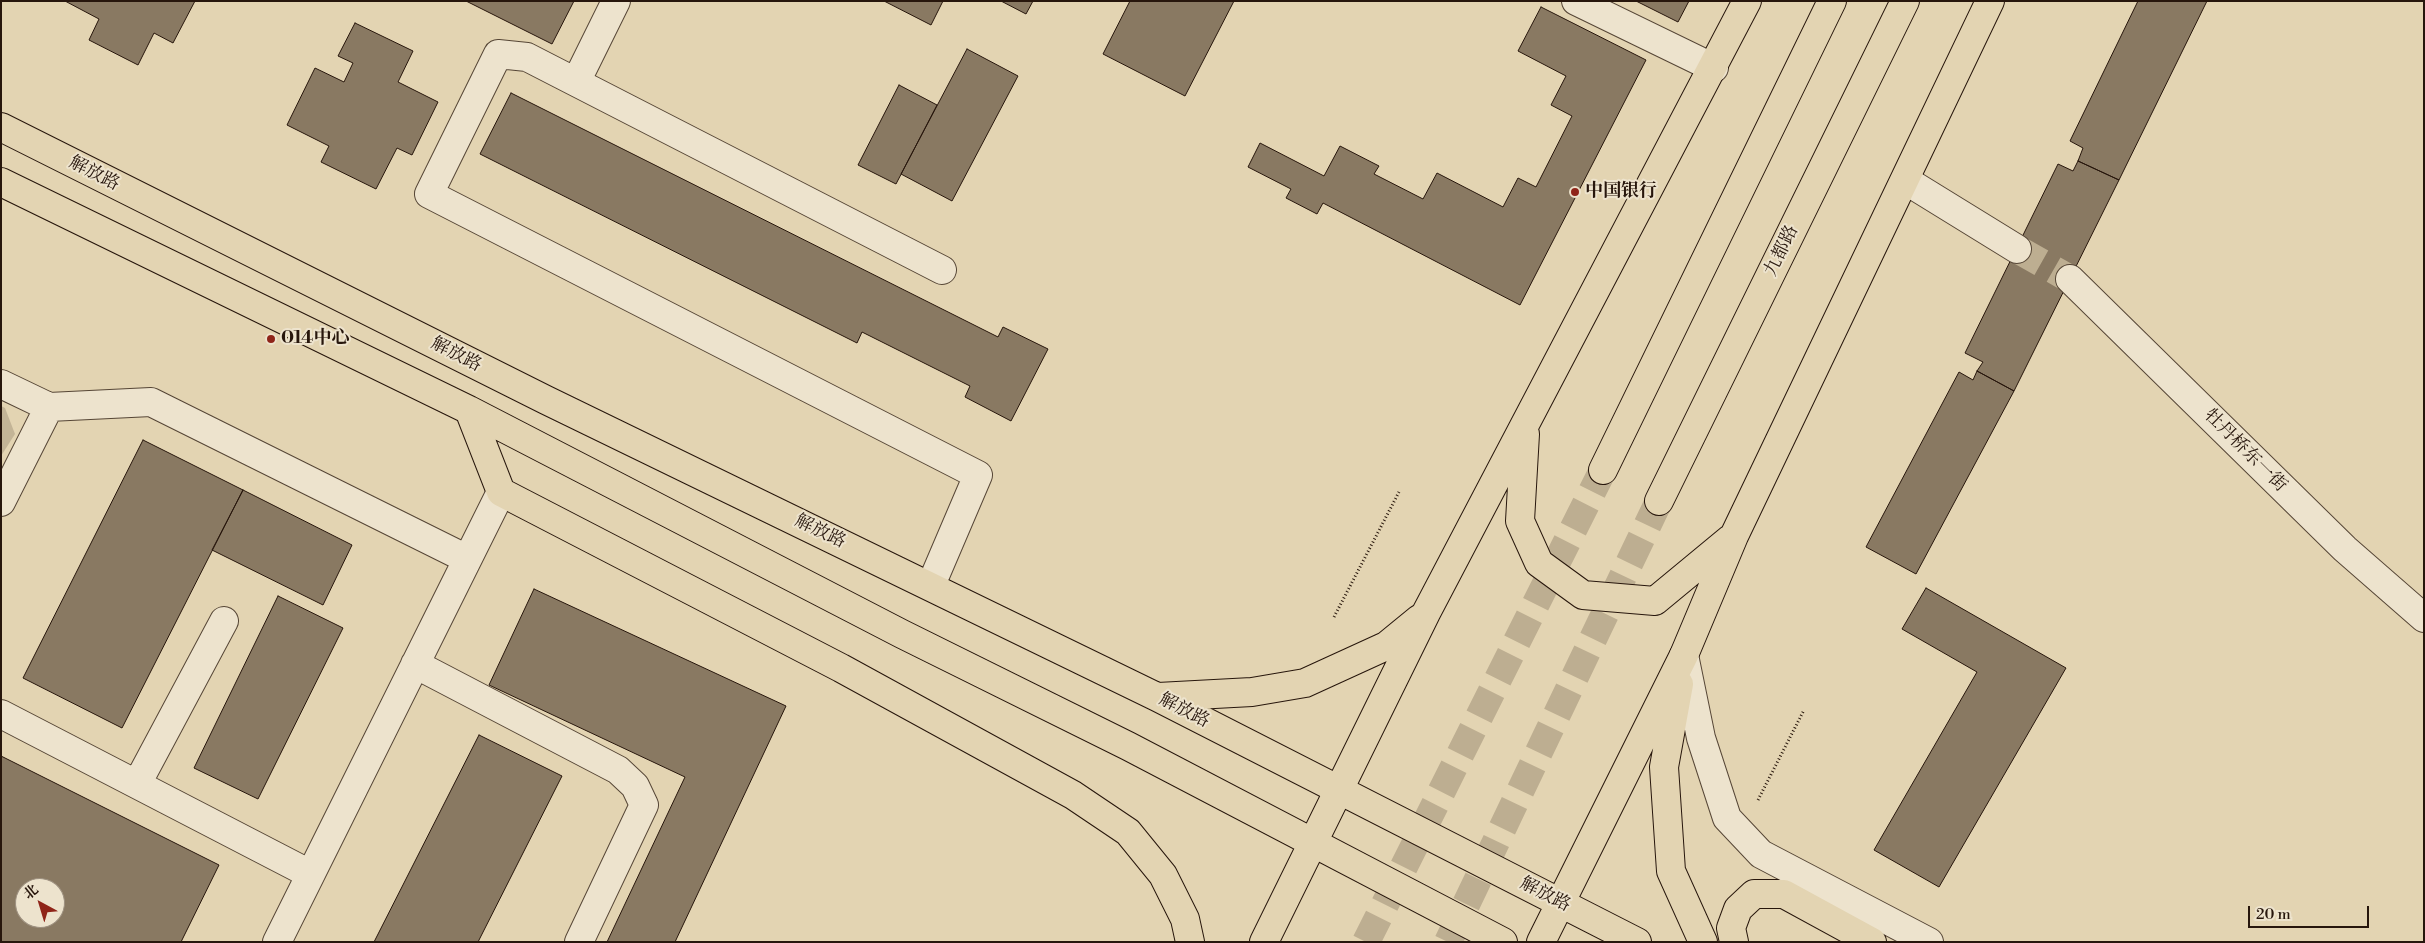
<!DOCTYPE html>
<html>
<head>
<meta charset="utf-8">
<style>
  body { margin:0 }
  #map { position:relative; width:2425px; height:943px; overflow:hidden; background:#e3d4b2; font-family:"Libre Bodoni","Noto Serif SC",serif }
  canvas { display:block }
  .frame { position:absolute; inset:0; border:2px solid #27160c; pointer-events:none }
  .north { position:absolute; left:15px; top:878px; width:50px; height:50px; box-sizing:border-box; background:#ede3cd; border:1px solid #9e9180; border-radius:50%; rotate:321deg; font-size:14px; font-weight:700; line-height:20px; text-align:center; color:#27160c }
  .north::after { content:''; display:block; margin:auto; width:18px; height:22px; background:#8f2418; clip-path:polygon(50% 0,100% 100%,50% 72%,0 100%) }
  .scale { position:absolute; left:2248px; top:906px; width:121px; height:22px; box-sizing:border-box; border:2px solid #27160c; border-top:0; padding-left:6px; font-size:15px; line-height:18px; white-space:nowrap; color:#27160c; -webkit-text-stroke:4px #ede3cd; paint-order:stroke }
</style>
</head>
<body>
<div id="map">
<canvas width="2425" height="943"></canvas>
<div class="frame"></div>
<div class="north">北</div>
<div class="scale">20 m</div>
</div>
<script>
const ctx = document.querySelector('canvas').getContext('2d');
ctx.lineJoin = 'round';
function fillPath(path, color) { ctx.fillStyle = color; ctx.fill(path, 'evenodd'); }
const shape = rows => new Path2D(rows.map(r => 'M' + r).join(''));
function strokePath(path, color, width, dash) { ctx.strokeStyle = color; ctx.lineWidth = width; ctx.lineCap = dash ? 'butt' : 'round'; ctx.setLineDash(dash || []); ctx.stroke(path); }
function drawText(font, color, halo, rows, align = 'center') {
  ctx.font = font + ' "Libre Bodoni","Noto Serif SC",serif'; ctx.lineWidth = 4; ctx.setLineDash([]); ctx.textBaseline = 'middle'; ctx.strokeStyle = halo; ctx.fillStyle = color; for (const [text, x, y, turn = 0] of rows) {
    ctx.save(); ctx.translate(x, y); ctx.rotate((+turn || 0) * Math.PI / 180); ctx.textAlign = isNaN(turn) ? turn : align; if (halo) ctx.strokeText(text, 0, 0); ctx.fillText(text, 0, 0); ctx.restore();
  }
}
const green = shape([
  [1,406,5,408,15,434,1,456]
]);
const building = shape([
  [65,1,195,1,173,43,154,33,138,65,89,40,99,19,65,1],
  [466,1,574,1,552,44,466,1],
  [884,1,943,1,931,25,884,1],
  [1001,1,1033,1,1026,14,1001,1],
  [1130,1,1234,1,1185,96,1103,54,1130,1],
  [1636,1,1689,1,1678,22,1636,1],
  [2138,1,2207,1,2119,180,2078,161,2083,148,2070,141,2138,1],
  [1541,7,1646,60,1520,305,1323,203,1317,214,1286,198,1291,189,1248,167,1260,143,1324,176,1340,146,1379,166,1374,174,1423,199,1437,173,1503,207,1518,178,1536,187,1572,116,1551,105,1566,76,1518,51,1541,7],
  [355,23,413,51,398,82,438,102,412,155,397,148,376,189,321,162,329,146,287,125,315,68,344,82,353,63,338,56,355,23],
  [967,49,1018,76,952,201,901,174,967,49],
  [899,85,937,105,896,184,858,165,899,85],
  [511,93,998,337,1003,327,1048,349,1011,421,965,397,970,386,862,332,857,343,480,154,511,93],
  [2078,161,2119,180,2014,391,1977,371,1983,362,1965,353,2058,164,2073,171,2078,161],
  [1977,371,2014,391,1916,574,1866,547,1959,372,1973,380,1977,371],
  [143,440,243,490,122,728,23,678,143,440],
  [243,490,352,545,323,605,212,550,243,490],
  [1926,588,2066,668,1939,887,1874,850,1977,672,1902,629,1926,588],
  [534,589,786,706,675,942,607,942,685,777,489,685,534,589],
  [278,596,343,628,258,799,194,768,278,596],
  [479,735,562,776,478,942,374,942,479,735],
  [1,756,219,865,181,942,1,942,1,756],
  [25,888,55,888,55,918,25,918,25,888]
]);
const minorTunnel = shape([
  [2017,249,2070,279]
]);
const majorTunnel = shape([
  [1366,942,1603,470],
  [1448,942,1659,501]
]);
const path = shape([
  [1334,617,1399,492],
  [1758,800,1804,710]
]);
const minor = shape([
  [1576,1,1714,68],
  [576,82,616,1],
  [1905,180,2017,249],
  [2070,279,2345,549,2424,618],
  [1,384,49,407,151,402,467,559],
  [1,502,49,407],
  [931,585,978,475,429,194,498,54,527,57,942,270],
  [1684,655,1701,738,1727,818,1761,854,1929,942],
  [415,664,618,770,635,786,644,805,579,942],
  [1,714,310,874],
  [137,784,224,621],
  [277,942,501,492]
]);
const major = shape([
  [1,127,546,400,1157,697,1637,942],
  [1,182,469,410,902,634,1128,746,1503,942],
  [469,410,501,492,841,668,1073,795,1128,832,1163,875,1185,919,1190,942],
  [1525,434,1520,521,1539,563,1583,595,1655,601,1730,539],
  [1603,470,1832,1],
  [1659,501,1905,1],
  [1679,684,1664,767,1671,871,1703,942],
  [1158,697,1252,692,1305,683,1386,646,1419,619],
  [1264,942,1426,613,1747,1],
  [1541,942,1684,655,1734,536,1990,1],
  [1734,942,1731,928,1738,909,1754,894,1784,894,1872,942]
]);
const markers = [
  [1575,192,5,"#8f2418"],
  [271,339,5,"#8f2418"]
];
const streetNames = [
  ["解放路",94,174,27],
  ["九都路",1782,251,-64],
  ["解放路",456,355,27],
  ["牡丹桥东一街",2245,451,45],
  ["解放路",820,532,26],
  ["解放路",1184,711,27],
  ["解放路",1545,895,27]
];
const poiNames = [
  ["中国银行",1585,192],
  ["014中心",281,339]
];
fillPath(green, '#c3b496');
fillPath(building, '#897962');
strokePath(building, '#27160c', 1);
strokePath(minorTunnel, '#bdae91', 28, [28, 14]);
strokePath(majorTunnel, '#bdae91', 28, [28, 14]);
strokePath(minor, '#564636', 30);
strokePath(major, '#27160c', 30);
strokePath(path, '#27160c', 3, [1, 2.5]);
strokePath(minor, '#ede3cd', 28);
strokePath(major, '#e3d4b2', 28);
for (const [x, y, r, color] of markers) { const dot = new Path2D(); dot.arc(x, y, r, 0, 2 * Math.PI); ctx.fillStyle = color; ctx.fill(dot); strokePath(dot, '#ede3cd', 2); }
drawText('18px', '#27160c', '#ede3cd', streetNames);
drawText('bold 18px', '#27160c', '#ede3cd', poiNames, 'left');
</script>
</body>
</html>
